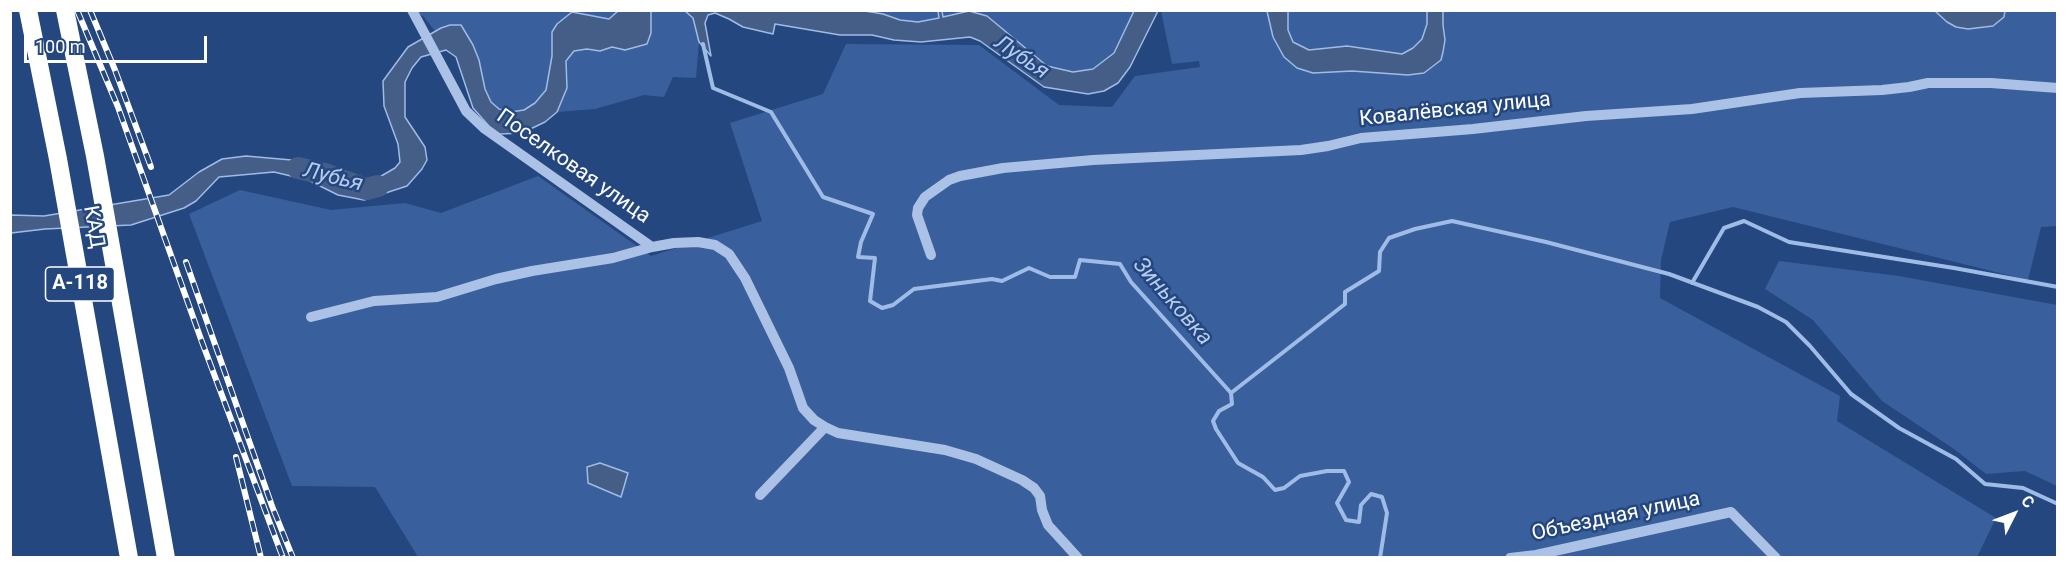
<!DOCTYPE html>
<html>
<head>
<meta charset="utf-8">
<style>
  body { margin:0 }
  #map { position:relative; width:2068px; height:568px; overflow:hidden; background:#25477f; font-family:Roboto,sans-serif }
  canvas { display:block }
  .frame { position:absolute; inset:0; border:12px solid #fff; pointer-events:none }
  .north { position:absolute; left:1984px; top:484px; width:60px; height:60px; -webkit-text-stroke:4px #25477f; paint-order:stroke; rotate:48deg; font-size:16px; font-weight:700; line-height:24px; text-align:center; color:#fff }
  .north::after { content:''; display:block; margin:auto; width:21px; height:27px; background:#fff; clip-path:polygon(50% 0,100% 100%,50% 72%,0 100%) }
  .scale { position:absolute; left:24px; top:36px; width:183px; height:27px; box-sizing:border-box; border:3px solid #fff; border-top:0; padding-left:8px; font-size:18px; line-height:21px; white-space:nowrap; color:#fff; -webkit-text-stroke:4px #25477f; paint-order:stroke }
</style>
</head>
<body>
<div id="map">
<canvas width="2068" height="568"></canvas>
<div class="frame"></div>
<div class="north">С</div>
<div class="scale">100 m</div>
</div>
<script>
const ctx = document.querySelector('canvas').getContext('2d');
ctx.lineJoin = 'round';
function fillPath(path, color) { ctx.fillStyle = color; ctx.fill(path, 'evenodd'); }
const shape = rows => new Path2D(rows.map(r => 'M' + r).join(''));
function strokePath(path, color, width, dash) { ctx.strokeStyle = color; ctx.lineWidth = width; ctx.lineCap = dash ? 'butt' : 'round'; ctx.setLineDash(dash || []); ctx.stroke(path); }
function drawText(font, color, halo, rows, align = 'center') {
  ctx.font = font + ' Roboto,sans-serif'; ctx.lineWidth = 5; ctx.setLineDash([]); ctx.textBaseline = 'middle'; ctx.strokeStyle = halo; ctx.fillStyle = color; for (const [text, x, y, turn = 0] of rows) {
    ctx.save(); ctx.translate(x, y); ctx.rotate((+turn || 0) * Math.PI / 180); ctx.textAlign = isNaN(turn) ? turn : align; if (halo) ctx.strokeText(text, 0, 0); ctx.fillText(text, 0, 0); ctx.restore();
  }
}
const green = shape([
  [414,11,618,11,609,19,592,17,552,32,552,56,546,90,535,103,524,110,511,112,499,109,491,102,485,89,479,60,441,28,435,31,424,17],
  [651,11,685,11,693,18,699,42,696,78,673,77,664,97,644,95,595,109,557,112,567,88,566,61,574,51,587,49,600,51,612,46,625,50,650,15],
  [865,11,938,11,939,18,918,22,900,20,883,14],
  [942,11,1134,11,1114,53,1093,69,1073,72,1047,66,1031,54,955,13,943,17],
  [1161,11,2057,11,2057,226,2041,227,2028,280,1733,207,1670,222,1661,260,1660,298,1840,396,1837,421,1996,518,1977,557,418,557,375,487,292,486,189,214,240,190,331,210,405,203,441,213,538,176,651,256,762,221,730,123,823,94,846,44,979,45,1059,105,1112,107,1135,76,1200,67,1199,61,1172,64],
  [1779,261,1899,276,2057,305,2057,486,2025,471,1986,474,1954,449,1882,401,1813,320,1765,289]
]);
const water = shape([
  [618,11,651,11,651,33,647,44,625,50,612,47,600,51,587,49,574,51,566,61,567,88,557,112,545,122,522,133,500,134,489,126,473,108,456,57,446,50,421,57,412,68,405,82,405,117,425,147,427,160,422,169,407,186,364,200,338,195,308,180,274,172,219,177,196,201,184,208,131,225,45,229,11,233,11,215,44,216,169,195,199,172,222,159,246,156,303,161,344,183,363,183,376,179,395,168,400,162,398,144,384,106,383,81,408,47,441,28,450,25,461,25,473,45,479,60,485,89,491,102,499,109,511,112,524,110,535,103,546,90,552,56,552,32,557,24,572,12,609,19,618,11],
  [685,11,865,11,883,14,900,20,918,22,939,18,938,11,942,11,943,17,969,11,987,16,1047,66,1073,72,1093,69,1114,53,1134,11,1158,11,1130,67,1118,83,1104,91,1088,94,1044,87,980,41,970,37,921,42,894,40,872,35,840,35,775,24,773,34,743,27,729,19,715,13,708,15,705,23,711,56,699,42,693,18,685,11],
  [1267,11,1288,11,1288,30,1293,42,1309,50,1347,46,1402,54,1413,48,1422,39,1427,24,1427,11,1443,11,1443,25,1445,40,1443,52,1441,60,1424,73,1408,75,1352,71,1313,73,1297,68,1284,57,1273,37,1267,11],
  [1935,11,2005,11,2004,17,1993,26,1968,29,1956,27,1947,22,1935,11],
  [600,463,628,473,621,497,588,483,587,467,600,463]
]);
const stream = shape([
  [703,44,713,88,771,112,823,197,873,214,861,242,858,257,875,258,870,301,882,308,893,305,914,289,992,279,1002,281,1029,268,1050,277,1075,277,1080,260,1120,264,1131,282,1231,393,1232,404,1219,411,1213,421,1216,429,1238,463,1263,477,1275,490,1284,488,1300,476,1327,471,1344,471,1349,482,1337,503,1346,520,1359,522,1361,505,1371,494,1382,497,1387,513,1380,558],
  [1692,283,1724,228,1744,221,1789,242,1954,268,2058,287],
  [1231,393,1345,304,1345,292,1379,271,1380,252,1389,238,1415,229,1452,221,1546,242,1669,274,1758,307,1786,322,1810,346,1851,394,1899,428,1956,459,1985,484,2023,488,2058,504]
]);
const river = shape([
  [298,168,325,174,366,189,378,186]
]);
const minor = shape([
  [412,10,466,111,485,129,652,247],
  [931,255,917,215,918,208,925,197,949,180,960,176,1003,168,1093,160,1301,150,1328,146,1361,138,1473,129,1586,116,1692,109,1800,93,1882,90,1909,87,1928,83,1991,83,2058,88],
  [311,317,374,301,437,297,496,279,532,271,613,258,652,247,674,243,698,242,715,245,729,254,745,278,789,368,803,408,814,420,825,427,838,433,945,450,976,459,1022,480,1034,488,1040,496,1042,510,1048,525,1078,558],
  [760,495,825,427],
  [1510,558,1536,555,1731,512,1776,558]
]);
const highway = shape([
  [28,10,58,159,129,558],
  [65,10,95,156,166,558]
]);
const rail = shape([
  [77,10,118,107,202,342,283,558],
  [90,10,115,70,151,167],
  [186,262,272,506,293,558],
  [236,457,261,558]
]);
const shields = [
  [80,284,69]
];
const shieldNames = [
  ["А-118",80,284]
];
const streetNames = [
  ["Ковалёвская улица",1455,110,-6],
  ["Поселковая улица",573,167,35],
  ["КАД",93,227,80],
  ["Объездная улица",1616,517,-12]
];
const waterNames = [
  ["Лубья",1021,58,34],
  ["Лубья",333,178,14],
  ["Зиньковка",1172,302,49]
];
fillPath(green, '#395f9c');
fillPath(water, '#455e87');
strokePath(water, '#9fbce7', 1.5);
strokePath(stream, '#9fbce7', 4);
strokePath(river, '#455e87', 22);
strokePath(minor, '#abc2e6', 10);
strokePath(highway, '#fff', 18);
strokePath(rail, '#fff', 6);
strokePath(rail, '#25477f', 4, [11]);
for (const [x, y, w] of shields) { const box = new Path2D(); box.roundRect(x - w / 2, y - 17, w, 34, 4.5); ctx.fillStyle = '#25477f'; ctx.fill(box); strokePath(box, '#fff', 1.5); }
drawText('bold 20px', '#fff', null, shieldNames);
drawText('21px', '#fff', '#25477f', streetNames);
drawText('italic 22px', '#b6ccee', '#25477f', waterNames);
</script>
</body>
</html>
